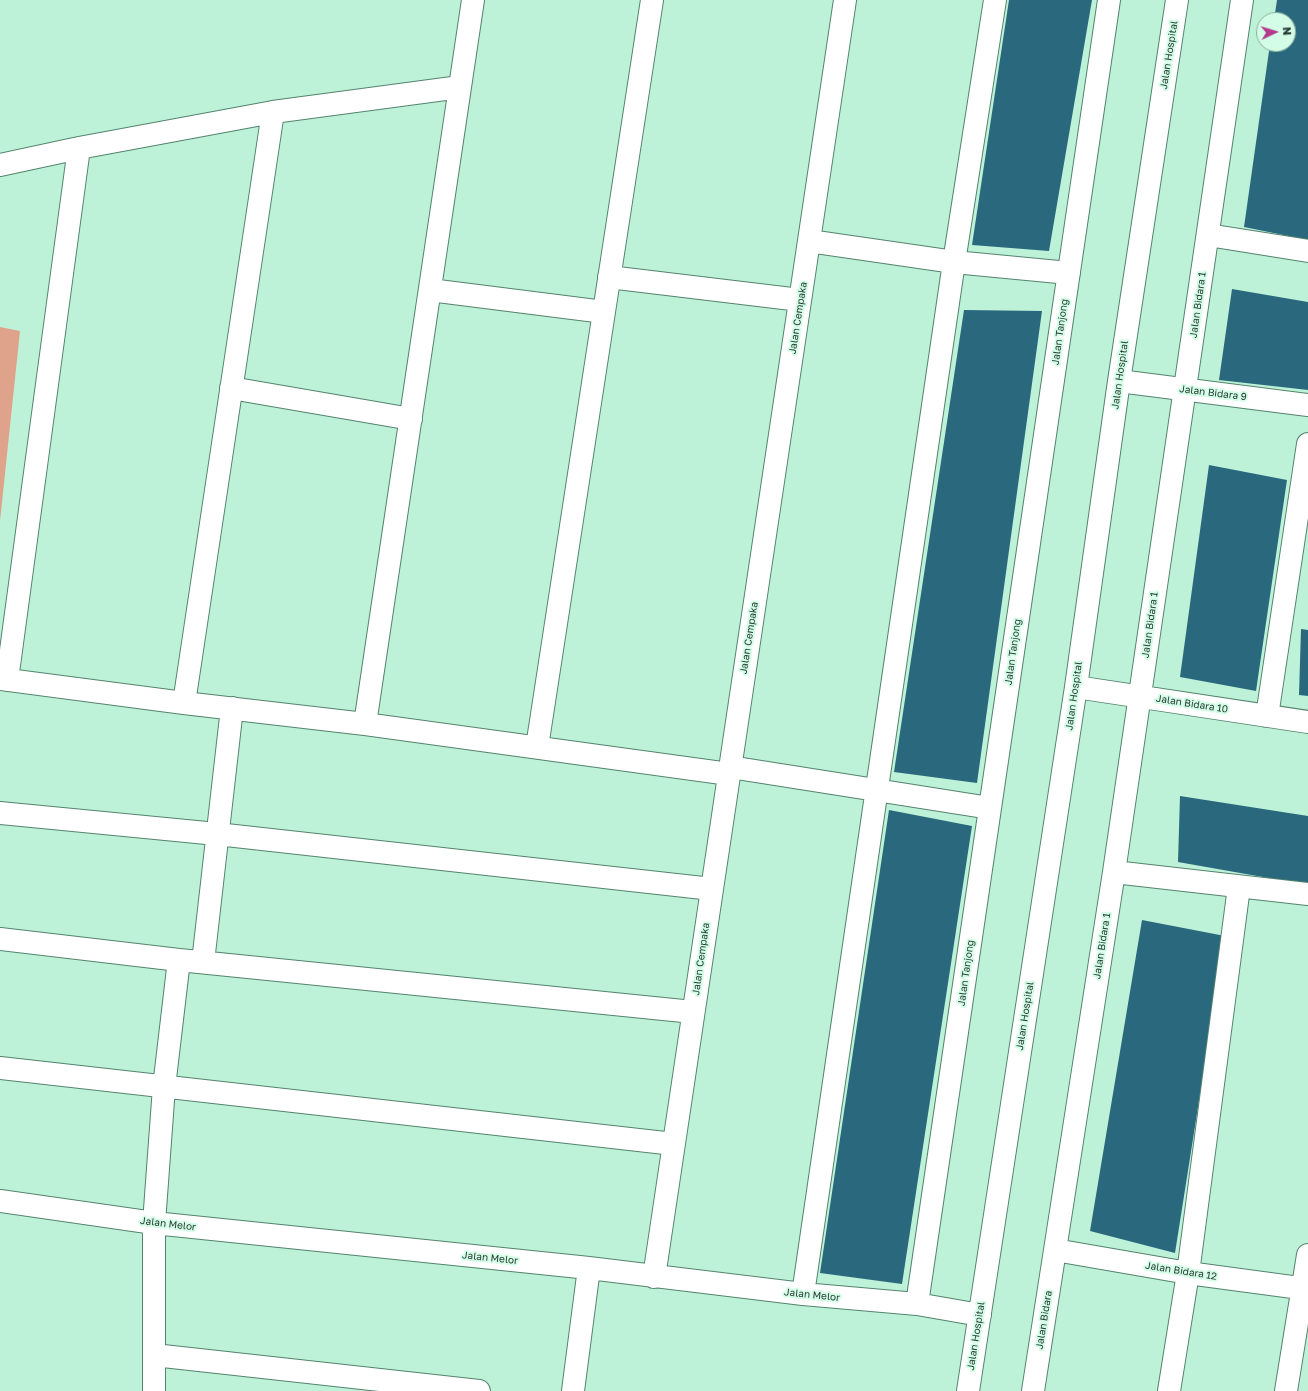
<!DOCTYPE html>
<html>
<head>
<meta charset="utf-8">
<style>
  body { margin:0 }
  #map { position:relative; width:1308px; height:1391px; overflow:hidden; background:#bef2d8; font-family:"Golos Text",sans-serif }
  canvas { display:block }
  .north { position:absolute; left:1256px; top:12px; width:40px; height:40px; box-sizing:border-box; background:#d3fde7; border:1px solid #8eaf9e; border-radius:50%; rotate:86deg; font-size:11px; font-weight:700; line-height:16px; text-align:center; color:#263b31 }
  .north::after { content:''; display:block; margin:auto; width:14px; height:18px; background:#b43a8d; clip-path:polygon(50% 0,100% 100%,50% 72%,0 100%) }
</style>
</head>
<body>
<div id="map">
<canvas width="1308" height="1391"></canvas>
<div class="north">N</div>
</div>
<script>
const ctx = document.querySelector('canvas').getContext('2d');
ctx.lineJoin = 'round';
function fillPath(path, color) { ctx.fillStyle = color; ctx.fill(path, 'evenodd'); }
const shape = rows => new Path2D(rows.map(r => 'M' + r).join(''));
function strokePath(path, color, width, dash) { ctx.strokeStyle = color; ctx.lineWidth = width; ctx.lineCap = dash ? 'butt' : 'round'; ctx.setLineDash(dash || []); ctx.stroke(path); }
function drawText(font, color, halo, rows, align = 'center') {
  ctx.font = font + ' "Golos Text",sans-serif'; ctx.lineWidth = 4; ctx.setLineDash([]); ctx.textBaseline = 'middle'; ctx.strokeStyle = halo; ctx.fillStyle = color; for (const [text, x, y, turn = 0] of rows) {
    ctx.save(); ctx.translate(x, y); ctx.rotate((+turn || 0) * Math.PI / 180); ctx.textAlign = isNaN(turn) ? turn : align; if (halo) ctx.strokeText(text, 0, 0); ctx.fillText(text, 0, 0); ctx.restore();
  }
}
const green = shape([
  [0,327,20,331,0,521]
]);
const building = shape([
  [1009,0,1092,0,1049,251,972,245],
  [1277,0,1308,0,1308,240,1244,227,1270,44,1288,44,1288,20,1274,20],
  [1232,289,1308,302,1308,390,1219,380],
  [964,310,1042,311,977,783,894,772],
  [1209,465,1287,480,1256,691,1180,677],
  [1301,629,1308,630,1308,696,1299,695],
  [1180,796,1308,816,1308,885,1178,862],
  [889,810,972,826,902,1284,820,1273],
  [1142,920,1225,936,1175,1253,1090,1231]
]);
const minor = shape([
  [273,112,460,87],
  [0,165,79,148,273,112,184,703],
  [1208,235,1308,251],
  [809,241,954,262,1069,273],
  [609,277,800,300],
  [430,290,604,312],
  [1119,381,1308,405],
  [231,388,411,419],
  [0,679,184,703,365,724,729,774],
  [7,680,79,148],
  [1076,687,1308,722],
  [1267,716,1308,444],
  [365,724,473,0],
  [537,747,652,0],
  [730,767,990,808],
  [0,813,217,834,712,889],
  [1114,872,1308,894],
  [0,939,179,960,693,1012],
  [203,962,232,708],
  [0,1068,674,1144],
  [0,1201,154,1223,589,1268,803,1294,917,1304,980,1315],
  [1055,1250,1188,1273,1308,1289],
  [654,1277,845,0],
  [803,1294,954,262,995,0],
  [917,1304,1109,0],
  [154,1355,479,1391],
  [154,1391,154,1223,164,1087,179,960],
  [573,1391,589,1268],
  [968,1391,1076,687,1119,381,1177,0],
  [1033,1391,1114,872,1242,0],
  [1169,1391,1188,1273,1239,887],
  [1286,1391,1308,1255]
]);
const streetNames = [
  ["Jalan Hospital",1169,55,-81],
  ["Jalan Bidara 1",1198,305,-82],
  ["Jalan Cempaka",798,318,-81],
  ["Jalan Tanjong",1060,332,-82],
  ["Jalan Hospital",1120,375,-82],
  ["Jalan Bidara 9",1213,393,7],
  ["Jalan Bidara 1",1150,625,-82],
  ["Jalan Cempaka",749,638,-81],
  ["Jalan Tanjong",1013,652,-82],
  ["Jalan Hospital",1074,696,-82],
  ["Jalan Bidara 10",1192,704,9],
  ["Jalan Bidara 1",1102,946,-81],
  ["Jalan Cempaka",701,959,-82],
  ["Jalan Tanjong",966,973,-82],
  ["Jalan Hospital",1025,1016,-81],
  ["Jalan Melor",168,1224,7],
  ["Jalan Melor",490,1258,6],
  ["Jalan Bidara 12",1181,1271,9],
  ["Jalan Melor",812,1295,6],
  ["Jalan Bidara",1044,1320,-81],
  ["Jalan Hospital",976,1336,-81]
];
fillPath(green, '#dfa28a');
fillPath(building, '#2a697d');
strokePath(minor, '#53846d', 24);
strokePath(minor, '#fff', 22);
drawText('10px', '#263b31', '#d3fde7', streetNames);
</script>
</body>
</html>
